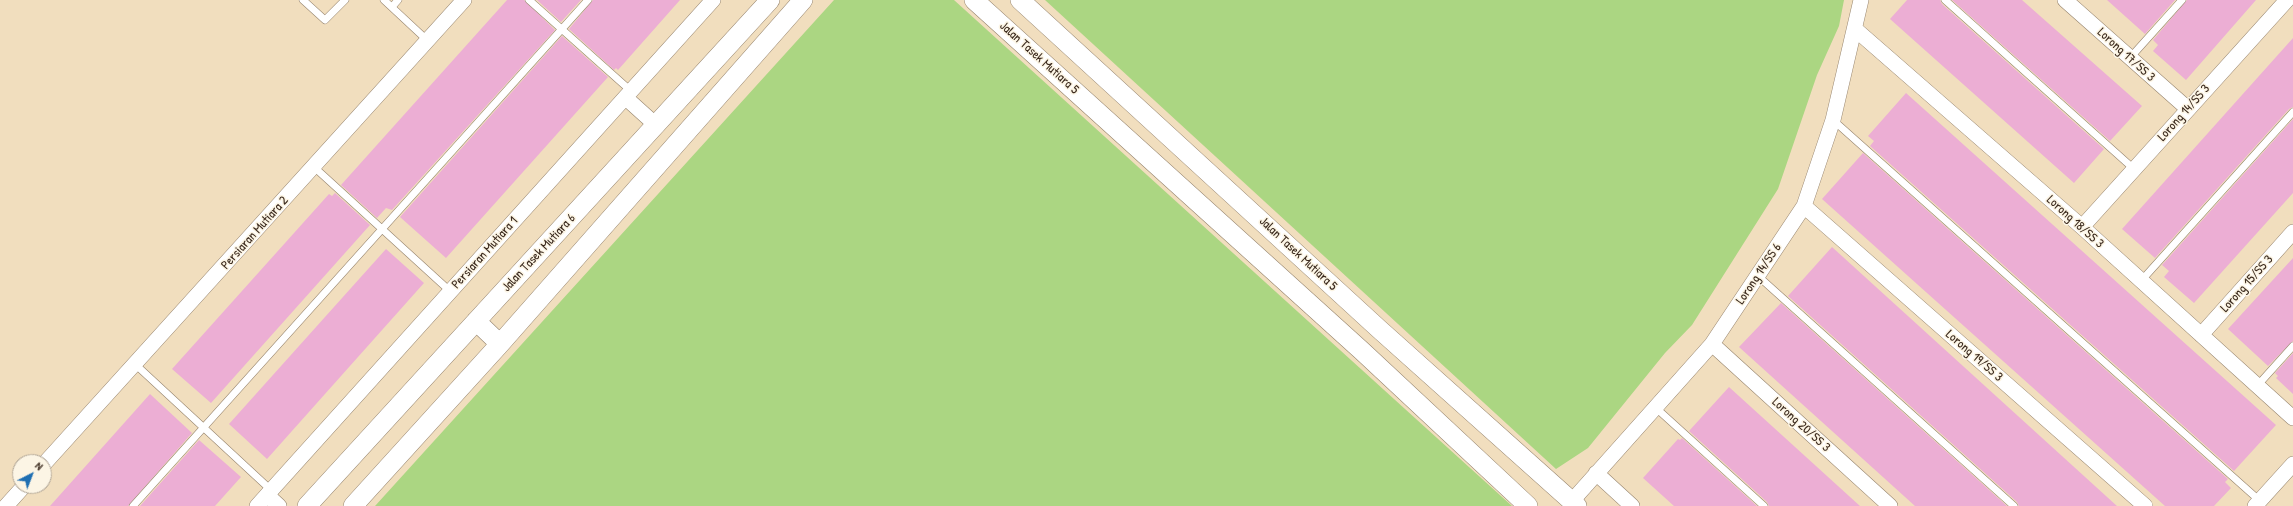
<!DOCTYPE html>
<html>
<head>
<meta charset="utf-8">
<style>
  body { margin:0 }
  #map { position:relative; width:2293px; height:506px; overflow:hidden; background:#f1debe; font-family:"Patrick Hand",sans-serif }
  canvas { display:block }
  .north { position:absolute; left:12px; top:454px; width:40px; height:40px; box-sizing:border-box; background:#fcf5e5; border:1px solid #afa495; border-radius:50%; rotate:42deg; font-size:11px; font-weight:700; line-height:16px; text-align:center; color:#3b2a1e }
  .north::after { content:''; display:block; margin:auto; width:14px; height:18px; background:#1f6fb2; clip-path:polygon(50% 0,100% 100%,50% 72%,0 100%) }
</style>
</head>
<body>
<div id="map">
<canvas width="2293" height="506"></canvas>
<div class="north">N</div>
</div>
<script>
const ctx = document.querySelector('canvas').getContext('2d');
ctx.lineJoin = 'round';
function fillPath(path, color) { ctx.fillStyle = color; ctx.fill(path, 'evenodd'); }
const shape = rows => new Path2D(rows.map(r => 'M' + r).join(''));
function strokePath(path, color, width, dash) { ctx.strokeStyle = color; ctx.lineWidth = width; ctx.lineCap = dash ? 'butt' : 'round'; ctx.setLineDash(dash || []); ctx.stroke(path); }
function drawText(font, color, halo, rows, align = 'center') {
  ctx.font = font + ' "Patrick Hand",sans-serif'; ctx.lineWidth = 3; ctx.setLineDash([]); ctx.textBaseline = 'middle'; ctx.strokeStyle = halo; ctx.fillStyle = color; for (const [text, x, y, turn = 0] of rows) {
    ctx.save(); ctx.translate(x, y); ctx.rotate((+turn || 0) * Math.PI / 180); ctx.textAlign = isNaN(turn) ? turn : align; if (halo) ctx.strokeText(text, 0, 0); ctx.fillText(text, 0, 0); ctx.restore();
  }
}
const green = shape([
  [834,0,954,0,1512,506,375,506],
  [1045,0,1844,0,1839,26,1817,75,1778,189,1692,325,1665,353,1588,448,1556,469]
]);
const building = shape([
  [507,0,524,0,555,30,392,210,386,208,377,218,341,185],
  [537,0,581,0,561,22],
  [593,0,680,0,618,70,616,68,614,70,569,29],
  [1907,0,1940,0,1942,4,2104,149,2074,183,1890,19],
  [1952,0,2022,0,2142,106,2110,141],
  [2107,0,2175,0,2145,34],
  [2187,0,2256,0,2186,80,2153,51,2158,45,2153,40],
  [562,36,608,77,446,258,400,217],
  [2293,38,2293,107,2289,109,2155,258,2122,229],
  [1906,93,2276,425,2234,471,1870,146,1874,141,1868,136],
  [2293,119,2293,193,2194,303,2164,277,2169,271,2162,265],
  [1863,153,2228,479,2225,482,2231,488,2214,506,2165,506,1822,199],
  [335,193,370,225,211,403,172,369,329,194,332,196],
  [1832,247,2117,506,2019,506,2017,502,1788,296],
  [386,249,424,283,267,459,229,424],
  [2293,258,2293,341,2268,366,2228,329],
  [1781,303,2007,506,1915,506,1739,347],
  [2293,353,2293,394,2276,378,2278,376,2275,373],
  [1729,387,1860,506,1769,506,1767,502,1689,431],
  [150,394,192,433,128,506,50,506],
  [1682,438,1757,506,1674,506,1643,478,1678,439,1680,440],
  [199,440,241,477,215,506,140,506]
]);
const service = shape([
  [303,0,325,20,345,0],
  [384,0,428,41],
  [529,0,631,91],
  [1945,0,2134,169],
  [392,7,398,0],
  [2129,59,2182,0],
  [1833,120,2260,501],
  [314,167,451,292],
  [1758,276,2014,506],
  [2141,281,2293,112],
  [136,365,271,490],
  [2257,386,2293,346],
  [1656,408,1764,506],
  [133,506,588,0]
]);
const minor = shape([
  [2065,0,2188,109],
  [1855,29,2082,227,2293,418],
  [626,98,657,126],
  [1804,206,2145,506],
  [2082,227,2287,0],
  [2201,335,2293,232],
  [1712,344,1890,506],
  [44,464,464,0],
  [1596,473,1632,506],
  [267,495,279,506],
  [1572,501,1712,344,1804,206,1833,120,1861,0],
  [6,506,24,486],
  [257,506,713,0],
  [2255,506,2293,464]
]);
const tertiary = shape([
  [974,0,1362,351,1528,506],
  [1020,0,1379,329,1577,506],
  [476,321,500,344],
  [307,506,770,0],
  [353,506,500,344,803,0]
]);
const streetNames = [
  ["Lorong 17/SS 3",2126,55,42],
  ["Jalan Tasek Mutiara 5",1039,58,42],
  ["Lorong 14/SS 3",2184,113,-48],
  ["Lorong 18/SS 3",2075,222,42],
  ["Persiaran Mutiara 2",255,233,-48],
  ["Persiaran Mutiara 1",485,253,-48],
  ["Jalan Tasek Mutiara 6",539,253,-47],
  ["Jalan Tasek Mutiara 5",1298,254,43],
  ["Lorong 14/SS 6",1759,274,-56],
  ["Lorong 15/SS 3",2247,284,-48],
  ["Lorong 19/SS 3",1974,356,41],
  ["Lorong 20/SS 3",1801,425,42]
];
fillPath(green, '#abd682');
fillPath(building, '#ecaed4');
strokePath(service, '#96846e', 8);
strokePath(minor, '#96846e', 16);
strokePath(tertiary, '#96846e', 20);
strokePath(service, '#fff', 7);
strokePath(minor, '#fff', 15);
strokePath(tertiary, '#fff', 19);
drawText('13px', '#3b2a1e', '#fcf5e5', streetNames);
</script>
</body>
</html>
